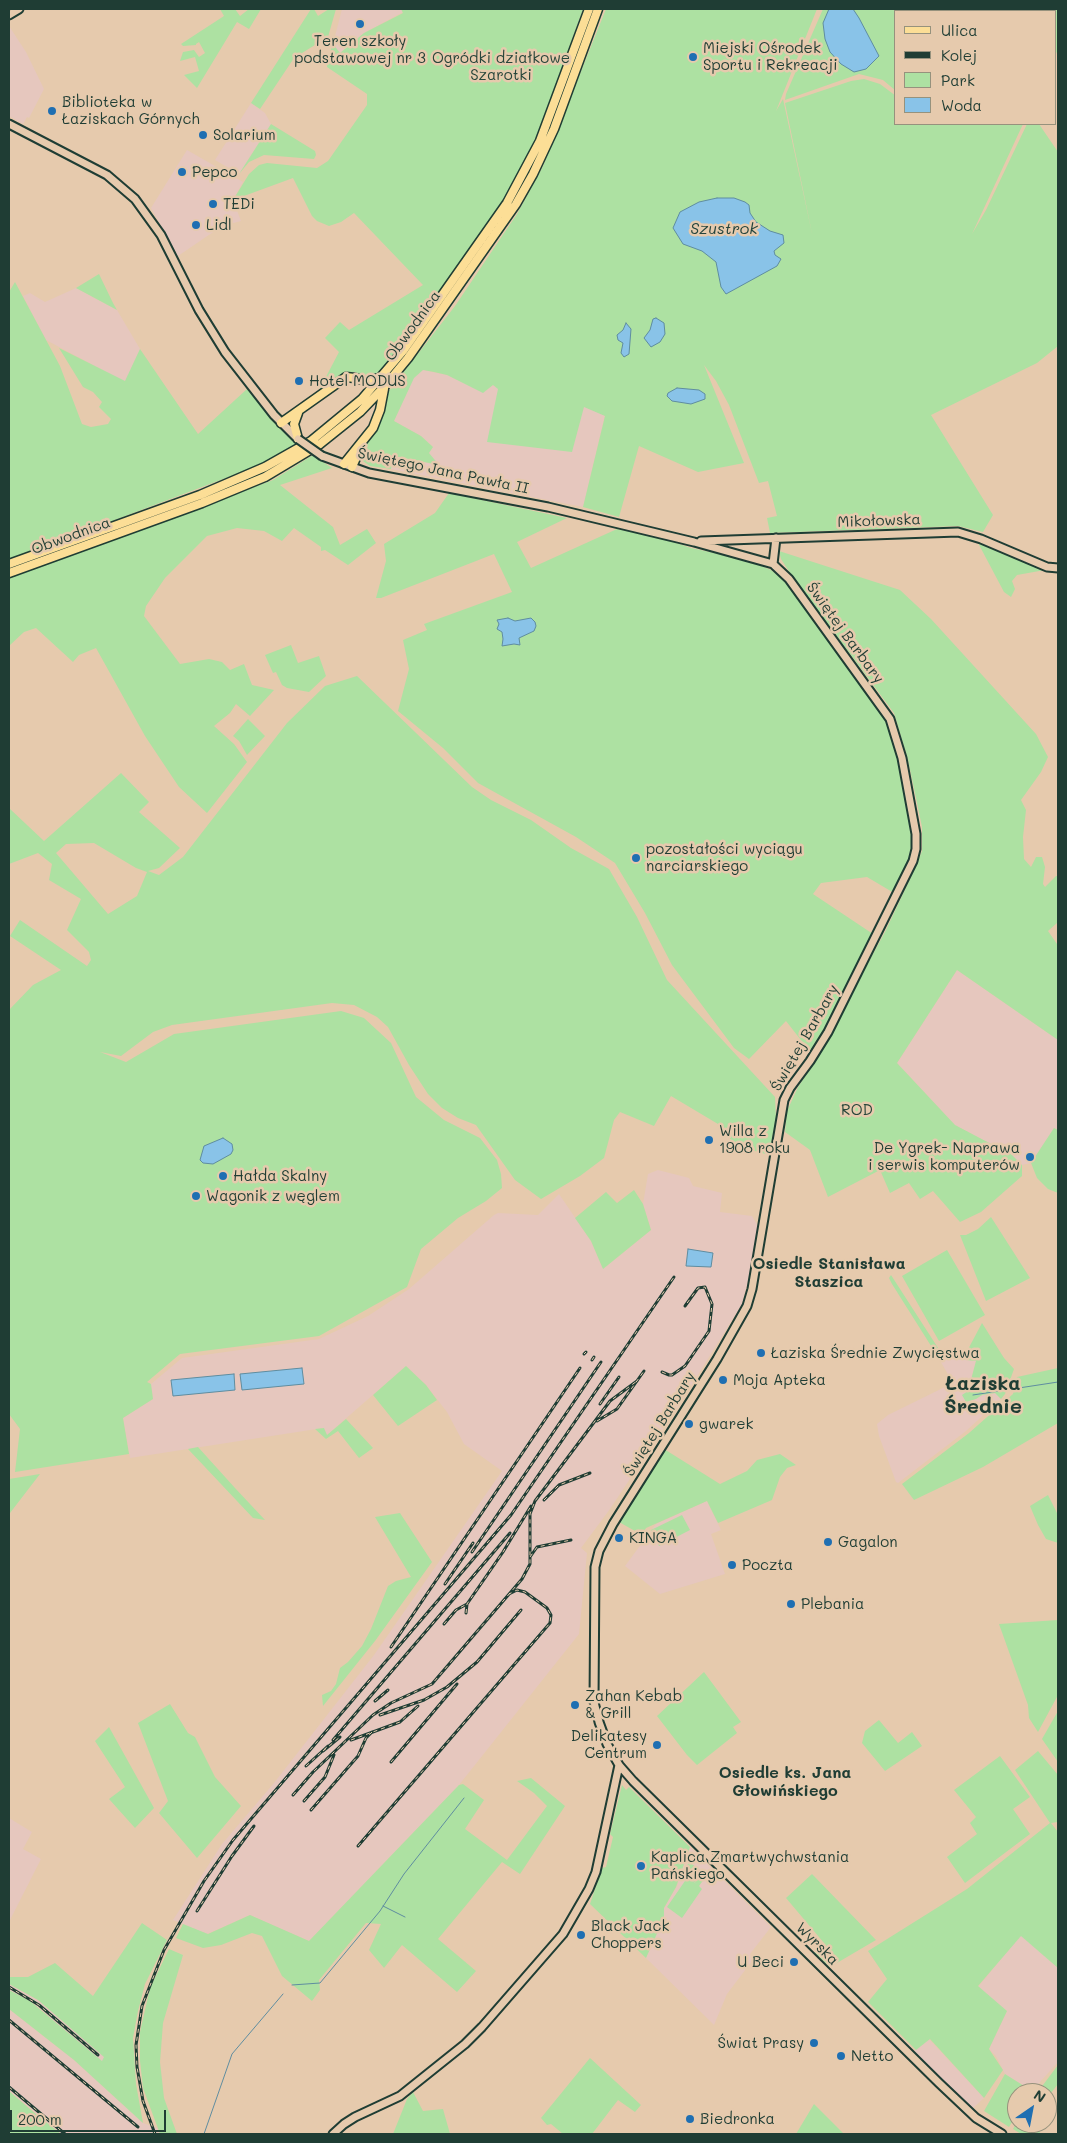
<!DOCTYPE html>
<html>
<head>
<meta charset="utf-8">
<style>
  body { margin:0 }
  #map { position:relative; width:1067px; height:2143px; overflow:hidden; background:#e6caad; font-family:Mali,sans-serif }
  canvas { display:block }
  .frame { position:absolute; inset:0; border:10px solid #1f3d34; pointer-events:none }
  .legend { position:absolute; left:894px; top:10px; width:162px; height:115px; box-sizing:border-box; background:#e6caad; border:1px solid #96927d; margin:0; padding:6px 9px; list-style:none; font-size:15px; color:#1f3d34 }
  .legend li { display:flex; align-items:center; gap:10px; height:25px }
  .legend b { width:25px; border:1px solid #96927d }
  .north { position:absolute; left:1007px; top:2083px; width:50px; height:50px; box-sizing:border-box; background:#e6caad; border:1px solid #96927d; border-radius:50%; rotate:33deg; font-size:14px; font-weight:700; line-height:20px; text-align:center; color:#1f3d34 }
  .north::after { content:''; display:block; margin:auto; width:18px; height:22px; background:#1f6fb2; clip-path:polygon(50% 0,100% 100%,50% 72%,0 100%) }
  .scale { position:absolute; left:10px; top:2110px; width:156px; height:22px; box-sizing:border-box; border:2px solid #1f3d34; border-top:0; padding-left:6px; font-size:15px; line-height:18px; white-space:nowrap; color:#1f3d34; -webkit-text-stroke:4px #e6caad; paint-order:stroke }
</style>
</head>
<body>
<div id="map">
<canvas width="1067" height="2143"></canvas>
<div class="frame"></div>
<ul class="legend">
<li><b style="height:6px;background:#fcde96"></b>Ulica</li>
<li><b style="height:6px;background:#1f3d34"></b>Kolej</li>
<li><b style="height:14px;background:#ade1a2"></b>Park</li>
<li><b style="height:14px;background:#89c3e8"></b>Woda</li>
</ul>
<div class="north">N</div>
<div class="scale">200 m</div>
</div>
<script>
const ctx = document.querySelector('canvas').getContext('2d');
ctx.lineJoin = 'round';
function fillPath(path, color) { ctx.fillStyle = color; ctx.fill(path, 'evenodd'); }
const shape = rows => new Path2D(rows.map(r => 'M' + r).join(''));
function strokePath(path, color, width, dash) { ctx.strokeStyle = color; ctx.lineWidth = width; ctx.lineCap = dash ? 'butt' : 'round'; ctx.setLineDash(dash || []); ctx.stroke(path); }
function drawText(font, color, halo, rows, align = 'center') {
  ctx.font = font + ' Mali,sans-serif'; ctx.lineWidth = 5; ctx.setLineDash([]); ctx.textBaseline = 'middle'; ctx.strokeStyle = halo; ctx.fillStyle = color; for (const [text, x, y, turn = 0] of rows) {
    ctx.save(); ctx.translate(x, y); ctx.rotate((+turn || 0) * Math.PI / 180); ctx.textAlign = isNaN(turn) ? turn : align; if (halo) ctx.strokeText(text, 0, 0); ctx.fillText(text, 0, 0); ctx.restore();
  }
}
const built = shape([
  [342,9,401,9,403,12,364,33,340,53,333,44],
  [9,26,26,52,44,89,29,118,27,117,23,124,9,116],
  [251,103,265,113,271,124,239,174,215,160],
  [187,150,243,182,233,200,241,221,222,226,178,256,151,208],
  [76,288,117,310,140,349,125,382,46,340,23,296,30,293,45,302],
  [423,370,447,375,483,392,493,385,499,389,488,442,584,406,605,415,583,507,391,469,394,456,438,465,429,453,433,447,421,436,394,421,414,377],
  [957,970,1058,1040,1058,1130,1054,1128,1031,1163,1022,1165,1012,1155,955,1125,897,1063],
  [658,1170,689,1178,693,1186,722,1193,720,1212,752,1216,758,1226,748,1281,742,1304,683,1399,610,1509,581,1548,587,1553,579,1634,459,1785,309,1941,250,1915,207,1934,173,1920,222,1844,274,1783,374,1655,502,1471,464,1444,447,1412,426,1385,406,1366,327,1435,323,1428,130,1458,123,1418,153,1399,151,1384,182,1358,319,1339,368,1316,409,1289,494,1215,498,1213,538,1215,559,1194,591,1241,603,1269,651,1230,643,1204,648,1174],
  [938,1357,976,1361,968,1391,970,1399,976,1399,982,1395,996,1393,1001,1399,966,1431,898,1483,896,1482,879,1436,877,1424,888,1415,953,1383],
  [707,1501,721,1530,711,1534,725,1574,660,1594,625,1566,656,1524],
  [9,1818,32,1832,23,1849,41,1859,9,1922],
  [690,1847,771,1927,750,1954,752,1961,727,1994,714,2025,646,1958,662,1919,664,1908,677,1886],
  [1021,1935,1058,1968,1058,2062,1032,2091,1005,2074,996,2056,989,2049,1007,2011,978,1987],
  [9,1984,38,2000,105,2057,102,2062,31,2001,9,1990],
  [9,2009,74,2060,143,2123,157,2128,160,2134,61,2134,9,2091],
  [929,2039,984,2098,972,2109,914,2051]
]);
const green = shape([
  [220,9,235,9,240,16,249,9,261,9,249,29,237,22,197,88,184,75,199,71,195,57,180,61,183,52,194,50,199,57,205,53,199,42,196,44,196,45,183,46,181,44,224,16],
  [311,9,314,9,318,16,329,9,336,9,328,37,302,53,301,57,296,55,260,109,251,103],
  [401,9,583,9,542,124,516,181,481,235,377,376,366,377,354,372,345,374,318,392,339,352,325,338,340,322,349,330,423,285,354,213,341,222,329,226,317,221,312,216,293,178,233,200,249,174,259,165,267,163,317,168,328,161,367,105,367,94,327,67,327,60,333,44,340,53,364,33,403,13],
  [606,9,817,9,776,111,783,99,813,238,785,103,851,81,864,79,880,84,896,96,896,124,1023,124,972,234,986,210,1027,124,1039,124,1058,152,1058,346,1037,363,931,415,993,515,983,532,958,526,770,533,767,518,777,516,768,481,759,483,729,405,716,381,704,365,744,463,698,472,639,446,619,517,583,507,605,416,584,407,572,452,487,442,498,389,493,385,483,393,447,375,434,372,423,370,414,378,394,421,421,436,433,447,429,453,439,465,394,456,391,469,370,466,363,461,363,449,381,418,385,396,455,306,517,214,543,166],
  [823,9,1058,9,1058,49,1056,54,1056,11,896,11,896,91,883,80,859,74,785,100,786,94],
  [271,124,315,151,316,155,314,159,264,155,249,162,239,174],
  [99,274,113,303,117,310,76,288],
  [15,282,60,366,82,424,91,427,108,424,111,419,99,407,102,402,93,392,83,387,59,348,125,381,140,349,198,434,247,389,280,428,297,445,255,467,9,560,9,292],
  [313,455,332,468,280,485,333,527,340,545,367,529,376,543,348,565,325,550,321,551,321,547,294,528,282,541,264,531,237,528,207,536,165,578,146,606,144,616,180,664,209,659,222,662,230,670,244,664,252,685,274,690,250,716,236,704,230,713,214,726,234,744,247,762,207,813,179,787,145,736,96,648,79,655,73,662,36,628,24,632,9,646,9,578,273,480],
  [449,493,567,518,517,542,531,568,617,529,660,537,691,548,748,560,771,570,784,580,885,717,900,762,912,828,913,851,894,893,867,877,821,883,813,894,873,934,811,1053,786,1021,749,1059,734,1048,672,965,645,913,615,863,576,837,478,783,443,748,398,711,409,669,403,640,427,630,424,624,512,592,494,554,381,598,376,598,386,561,384,544,435,513],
  [977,541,1045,570,1017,575,1012,581,1015,589,1011,597,1004,592],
  [779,551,900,590,931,619,1036,734,1048,757,1041,772,1021,800,1026,810,1023,837,1024,859,1031,867,1036,857,1042,857,1045,867,1043,884,1045,887,1056,876,1058,876,1057,923,1048,931,1057,944,1058,952,1058,1040,957,970,897,1063,955,1125,1012,1155,1022,1165,1022,1176,981,1212,960,1222,933,1191,920,1199,909,1183,890,1193,880,1170,828,1197,810,1150,785,1132,787,1111,798,1087,827,1043,840,1014,885,932,910,879,922,851,922,827,908,760,894,713,792,576,781,559],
  [291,645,298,663,319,656,326,676,309,692,287,688,282,685,276,672,273,673,265,655],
  [357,676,472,787,491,800,531,820,571,848,609,869,637,917,667,980,775,1097,776,1118,769,1155,734,1145,723,1127,671,1096,654,1126,620,1112,614,1120,604,1158,580,1176,541,1199,515,1180,476,1125,458,1118,442,1108,428,1094,409,1065,388,1027,377,1017,354,1005,332,1003,172,1025,153,1032,121,1056,100,1052,126,1062,174,1034,341,1011,364,1018,391,1043,416,1097,444,1120,480,1138,497,1160,501,1174,502,1188,486,1201,458,1218,421,1249,407,1287,319,1336,180,1354,147,1382,151,1384,153,1399,123,1418,129,1454,15,1472,20,1429,9,1414,9,1010,33,985,61,970,10,936,20,920,87,966,91,960,89,952,67,930,81,899,49,880,52,864,38,853,9,864,9,808,44,841,121,773,149,802,139,812,180,848,159,868,148,871,159,875,183,857,287,723,325,686],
  [94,843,136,868,147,872,137,896,108,914,56,853,66,844],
  [248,719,265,736,247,755,239,741,233,736],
  [1054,1128,1058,1130,1058,1193,1048,1189,1037,1178,1031,1163],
  [634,1190,643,1204,651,1230,603,1269,591,1241,575,1218,606,1192,617,1203],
  [991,1217,1030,1278,986,1301,960,1235,966,1235,978,1229],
  [947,1250,985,1315,939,1341,902,1276],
  [891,1275,940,1351,965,1355,982,1323,1004,1358,1014,1369,1005,1394,1001,1399,995,1393,982,1395,976,1399,966,1402,962,1395,968,1391,976,1361,938,1357,892,1284,889,1278],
  [406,1366,426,1385,437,1400,398,1426,373,1395],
  [1058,1368,1058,1423,983,1467,914,1500,902,1484,969,1433,1013,1394,1017,1377],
  [346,1419,373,1448,359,1458,338,1431,326,1439,315,1429,324,1428,327,1435],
  [198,1447,235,1488,265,1520,253,1518,188,1449],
  [664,1449,720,1484,747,1471,757,1460,780,1454,796,1465,787,1468,780,1477,772,1500,718,1523,707,1501,646,1528,642,1535,619,1522],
  [40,1474,10,1513,9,1517,9,1479],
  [1048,1495,1058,1515,1058,1543,1046,1539,1038,1525,1030,1506],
  [400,1513,432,1562,375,1641,323,1706,322,1695,331,1691,336,1684,340,1668,348,1662,362,1646,371,1629,388,1586,396,1581,411,1577,375,1517],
  [682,1515,690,1530,659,1546,651,1530],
  [1058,1620,1058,1695,1038,1732,1029,1718,1028,1705,999,1624],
  [704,1672,741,1722,733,1727,737,1733,697,1765,687,1755,657,1716],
  [170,1704,188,1733,195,1737,215,1777,241,1806,197,1858,159,1813,168,1801,138,1723],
  [1058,1711,1058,1762,1042,1739],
  [879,1720,898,1743,912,1732,922,1746,885,1771,862,1743,865,1731],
  [109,1727,154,1808,135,1828,109,1799,125,1787,95,1741],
  [1038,1751,1058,1775,1058,1822,1051,1823,1058,1832,1058,1968,1021,1936,978,1986,1007,2011,989,2049,1003,2070,984,2098,930,2039,916,2050,868,2002,887,1979,868,1951,967,1889,1050,1823,1015,1770],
  [1000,1756,1030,1797,1013,1809,1030,1834,965,1883,947,1857,977,1834,970,1823,976,1817,954,1790],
  [531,1778,565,1806,520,1874,502,1862,438,1939,476,1971,457,1992,402,1945,384,1968,369,1950,381,1924,366,1923,319,1980,320,1990,312,2001,282,1976,262,1936,252,1933,221,1945,203,1948,176,1938,183,1924,208,1934,250,1915,309,1941,459,1785,463,1784,484,1800,465,1829,507,1860,547,1806,534,1793,517,1781],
  [622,1785,626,1790,629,1787,690,1847,676,1887,664,1908,664,1918,646,1958,590,1904,602,1868,606,1867,613,1837,610,1834],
  [689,1862,707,1875,699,1886,702,1889,682,1918,667,1907,687,1878,697,1884,682,1873],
  [812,1874,876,1940,830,1967,814,1953,824,1943,786,1898],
  [142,1923,167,1940,145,1984,138,2011,133,2038,136,2084,143,2123,74,2060,9,2009,9,1990,30,2001,102,2061,104,2057,38,2000,9,1984,9,1977,28,1977,55,1963,93,1996],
  [169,1949,183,1955,163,2023,160,2062,164,2098,177,2134,160,2134,143,2088,140,2061,140,2032,150,1988],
  [590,2058,641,2105,635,2112,618,2100,592,2134,563,2134,551,2124,547,2125,541,2118],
  [1058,2065,1058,2084,1047,2098,1047,2093,1037,2093],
  [1005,2074,1032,2091,1017,2093,1017,2114,1009,2127,984,2111],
  [9,2091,37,2115,61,2134,9,2134],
  [413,2092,423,2111,443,2109,450,2134,393,2134,407,2099],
  [814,2104,844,2134,796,2134],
  [1017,2122,1039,2123,1040,2134,1021,2134,1013,2129]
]);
const water = shape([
  [829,9,853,9,859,18,879,56,866,69,854,72,841,64,830,52,825,39,823,23,829,9],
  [717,198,734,198,745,202,749,205,750,213,756,222,770,231,783,235,784,243,774,251,775,255,781,259,777,266,726,294,721,287,716,262,702,251,683,244,673,228,680,212,699,202,717,198],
  [656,318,664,323,665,334,660,342,651,347,644,338,650,330,653,319,656,318],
  [626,323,631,329,629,354,624,357,621,353,623,343,618,340,617,335,623,330,626,323],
  [677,388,699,390,705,394,705,399,691,404,672,401,667,396,668,393,677,388],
  [508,618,515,621,531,618,535,622,536,626,534,631,519,638,520,645,514,644,502,646,503,639,502,632,497,629,499,624,497,620,508,618],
  [223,1138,232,1144,233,1150,231,1154,213,1164,203,1163,200,1160,204,1146,223,1138],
  [688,1249,713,1253,711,1267,686,1266,688,1249],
  [302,1368,304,1384,242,1390,240,1374,302,1368],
  [234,1374,235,1390,173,1396,171,1380,234,1374]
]);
const stream = shape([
  [973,1395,1058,1382],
  [383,1906,405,1917],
  [292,1985,320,1983,380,1911,404,1874,464,1798],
  [204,2134,232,2054,283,1994]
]);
const secondary = shape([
  [9,15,19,9],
  [9,124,107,175,135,199,161,235,199,310,225,352,274,415,298,439],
  [322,456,369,473,548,507,694,542,773,564,789,579,890,719,902,758,916,834,916,849,913,861,828,1032,810,1061,790,1088,784,1100,752,1289,747,1306,717,1359,613,1524,599,1551,595,1567,594,1702,599,1722,607,1744,619,1765,633,1781,939,2083,976,2118,1002,2134],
  [701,541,958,532,981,539,1047,567,1058,568],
  [773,564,776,538],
  [333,2134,344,2124,355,2117,400,2096,465,2044,482,2027,563,1934,589,1889,596,1872,619,1765]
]);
const primary = shape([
  [281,423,346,377,355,378,366,381,380,378],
  [298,439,294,424,298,413],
  [344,464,373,428,380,410,384,389],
  [352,467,359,451],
  [9,564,200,495,265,467,311,441,362,399,403,351,507,203,540,141,589,9],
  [9,573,202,503,265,477,320,444,360,412,384,387,408,358,516,204,533,174,554,129,598,9]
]);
const rail = shape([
  [584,1354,586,1352],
  [592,1360,594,1357],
  [662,1372,669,1375,672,1375,685,1366,709,1331,712,1304,705,1287,698,1288,685,1306],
  [600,1404,619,1377],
  [597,1421,617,1409,644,1371],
  [544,1500,559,1485,590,1473],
  [472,1552,601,1362],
  [530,1557,537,1547,571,1540],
  [445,1584,473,1543],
  [466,1613,467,1604,503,1552,531,1506],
  [444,1624,456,1610,467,1604],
  [391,1647,580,1368],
  [375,1701,388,1690],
  [380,1715,424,1700,447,1687,477,1662,521,1610],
  [333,1740,510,1533],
  [351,1740,400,1722,418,1706],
  [323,1751,340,1737],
  [391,1762,457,1684],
  [306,1766,328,1746],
  [293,1795,313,1772,373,1715,391,1703,432,1684,522,1579,530,1564,530,1514,535,1501,610,1401,637,1381],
  [304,1801,325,1777,334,1755],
  [311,1810,358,1756,366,1738,372,1732],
  [358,1846,550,1623,551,1615,547,1608,525,1592,517,1590,509,1594],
  [197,1911,232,1856,254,1826],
  [9,1987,39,2005,98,2055],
  [9,2020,138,2127],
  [9,2087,65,2134],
  [155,2134,143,2101,137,2067,136,2045,142,2006,164,1950,204,1881,233,1840,511,1515,674,1277]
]);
const secondaryBridge = shape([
  [298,439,322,456]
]);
const markers = [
  [360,24,5,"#1f6fb2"],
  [693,57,5,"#1f6fb2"],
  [52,111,5,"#1f6fb2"],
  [203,135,5,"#1f6fb2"],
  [182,172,5,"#1f6fb2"],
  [213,204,5,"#1f6fb2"],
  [196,225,5,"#1f6fb2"],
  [299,381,5,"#1f6fb2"],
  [636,858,5,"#1f6fb2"],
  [709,1140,5,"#1f6fb2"],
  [1030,1157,5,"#1f6fb2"],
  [223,1176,5,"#1f6fb2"],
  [196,1196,5,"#1f6fb2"],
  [761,1353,5,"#1f6fb2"],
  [723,1380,5,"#1f6fb2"],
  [689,1424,5,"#1f6fb2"],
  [619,1538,5,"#1f6fb2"],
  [828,1542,5,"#1f6fb2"],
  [732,1565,5,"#1f6fb2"],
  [791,1604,5,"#1f6fb2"],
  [575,1705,5,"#1f6fb2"],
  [657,1745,5,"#1f6fb2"],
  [641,1866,5,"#1f6fb2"],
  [581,1935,5,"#1f6fb2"],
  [794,1962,5,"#1f6fb2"],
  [814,2043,5,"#1f6fb2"],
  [841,2056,5,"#1f6fb2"],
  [690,2119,5,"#1f6fb2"]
];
const poiNames = [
  ["Teren szkoły",360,41,"center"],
  ["podstawowej nr 3",360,58,"center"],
  ["Miejski Ośrodek",703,48],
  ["Sportu i Rekreacji",703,65],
  ["Biblioteka w",62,102],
  ["Łaziskach Górnych",62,119],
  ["Solarium",213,135],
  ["Pepco",192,172],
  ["TEDi",223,204],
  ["Lidl",206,225],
  ["Hotel MODUS",309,381],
  ["pozostałości wyciągu",646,849],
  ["narciarskiego",646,866],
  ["Willa z",719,1131],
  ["1908 roku",719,1148],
  ["De Ygrek- Naprawa",1020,1148,"right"],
  ["i serwis komputerów",1020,1165,"right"],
  ["Hałda Skalny",233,1176],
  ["Wagonik z węglem",206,1196],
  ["Łaziska Średnie Zwycięstwa",771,1353],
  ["Moja Apteka",733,1380],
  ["gwarek",699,1424],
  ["KINGA",629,1538],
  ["Gagalon",838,1542],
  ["Poczta",742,1565],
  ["Plebania",801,1604],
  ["Zahan Kebab",585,1696],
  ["& Grill",585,1713],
  ["Delikatesy",647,1736,"right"],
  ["Centrum",647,1753,"right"],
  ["Kaplica Zmartwychwstania",651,1857],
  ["Pańskiego",651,1874],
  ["Black Jack",591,1926],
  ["Choppers",591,1943],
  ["U Beci",784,1962,"right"],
  ["Świat Prasy",804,2043,"right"],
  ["Netto",851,2056],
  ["Biedronka",700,2119]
];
const parkNames = [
  ["Ogródki działkowe",501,58],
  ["Szarotki",501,75],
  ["ROD",857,1110]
];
const streetNames = [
  ["Obwodnica",413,326,-54],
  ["Świętego Jana Pawła II",443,471,12],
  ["Mikołowska",879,521,-2],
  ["Obwodnica",71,536,-20],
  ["Świętej Barbary",845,633,54],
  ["Świętej Barbary",805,1038,-60],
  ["Świętej Barbary",660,1424,-58],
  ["Wyrska",817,1944,45]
];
const waterNames = [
  ["Szustrok",724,229]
];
const neighbourhoodNames = [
  ["Osiedle Stanisława",829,1264],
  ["Staszica",829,1282],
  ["Osiedle ks. Jana",785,1773],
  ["Głowińskiego",785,1791]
];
const districtNames = [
  ["Łaziska",983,1384],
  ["Średnie",983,1407]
];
fillPath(built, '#e6c7be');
fillPath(green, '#ade1a2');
fillPath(water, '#89c3e8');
strokePath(water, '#5f8da0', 1);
strokePath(stream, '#5f8da0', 1);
strokePath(secondary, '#1f3d34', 11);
strokePath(primary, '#1f3d34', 11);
strokePath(secondary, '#e6caad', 7);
strokePath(primary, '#fcde96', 8);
strokePath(rail, '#1f3d34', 3);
strokePath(rail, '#e6caad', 1, [4]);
strokePath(secondaryBridge, '#1f3d34', 11, []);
strokePath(secondaryBridge, '#e6caad', 7);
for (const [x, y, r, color] of markers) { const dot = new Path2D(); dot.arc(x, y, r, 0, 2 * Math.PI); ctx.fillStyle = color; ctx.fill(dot); strokePath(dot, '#e6caad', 2); }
drawText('15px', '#1f3d34', '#e6caad', poiNames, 'left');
drawText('15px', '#26453a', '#e6caad', parkNames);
drawText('15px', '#1f3d34', '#e6caad', streetNames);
drawText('italic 16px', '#24443d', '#e6caad', waterNames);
drawText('bold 16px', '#1f3d34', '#e6caad', neighbourhoodNames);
drawText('bold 20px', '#1f3d34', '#e6caad', districtNames);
</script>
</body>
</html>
